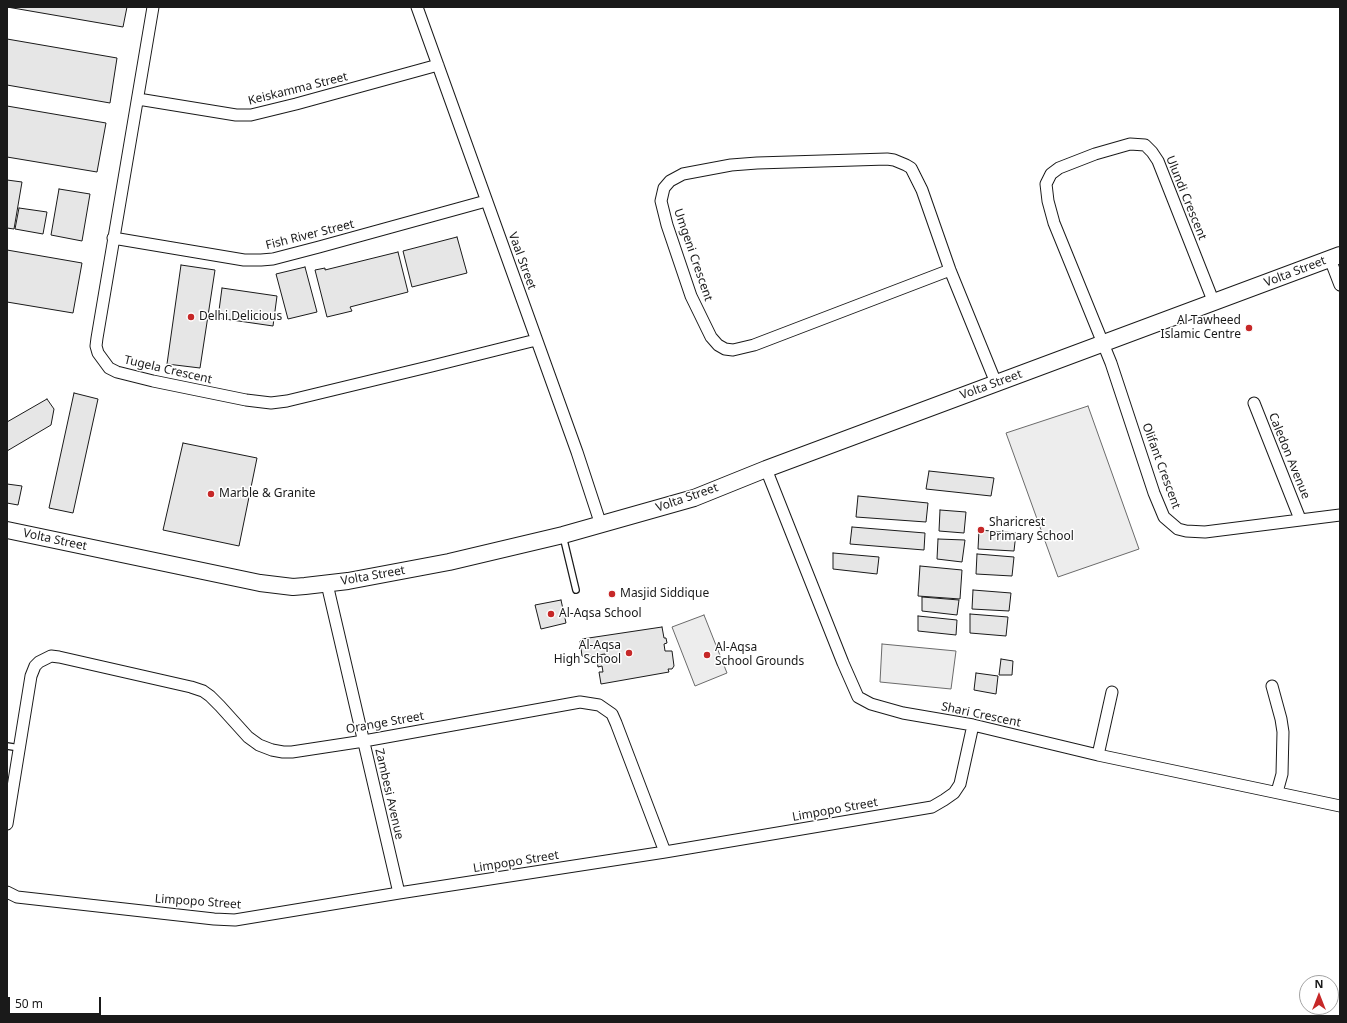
<!DOCTYPE html>
<html>
<head>
<meta charset="utf-8">
<style>
  body { margin:0 }
  #map { position:relative; width:1347px; height:1023px; overflow:hidden; background:#fff; font-family:"Noto Sans",sans-serif }
  canvas { display:block }
  .frame { position:absolute; inset:0; border:8px solid #1a1a1a; pointer-events:none }
  .north { position:absolute; left:1299px; top:975px; width:40px; height:40px; box-sizing:border-box; background:#fff; border:1px solid #a3a3a3; border-radius:50%; rotate:0deg; font-size:11px; font-weight:700; line-height:16px; text-align:center; color:#1a1a1a }
  .north::after { content:''; display:block; margin:auto; width:14px; height:18px; background:#c62828; clip-path:polygon(50% 0,100% 100%,50% 72%,0 100%) }
  .scale { position:absolute; left:8px; top:997px; width:93px; height:18px; box-sizing:border-box; border:2px solid #1a1a1a; border-top:0; padding-left:5px; font-size:12px; line-height:14px; white-space:nowrap; color:#1a1a1a; -webkit-text-stroke:3px #fff; paint-order:stroke }
</style>
</head>
<body>
<div id="map">
<canvas width="1347" height="1023"></canvas>
<div class="frame"></div>
<div class="north">N</div>
<div class="scale">50 m</div>
</div>
<script>
const ctx = document.querySelector('canvas').getContext('2d');
ctx.lineJoin = 'round';
function fillPath(path, color) { ctx.fillStyle = color; ctx.fill(path, 'evenodd'); }
const shape = rows => new Path2D(rows.map(r => 'M' + r).join(''));
function strokePath(path, color, width, dash) { ctx.strokeStyle = color; ctx.lineWidth = width; ctx.lineCap = dash ? 'butt' : 'round'; ctx.setLineDash(dash || []); ctx.stroke(path); }
function drawText(font, color, halo, rows, align = 'center') {
  ctx.font = font + ' "Noto Sans",sans-serif'; ctx.lineWidth = 3; ctx.setLineDash([]); ctx.textBaseline = 'middle'; ctx.strokeStyle = halo; ctx.fillStyle = color; for (const [text, x, y, turn = 0] of rows) {
    ctx.save(); ctx.translate(x, y); ctx.rotate((+turn || 0) * Math.PI / 180); ctx.textAlign = isNaN(turn) ? turn : align; if (halo) ctx.strokeText(text, 0, 0); ctx.fillText(text, 0, 0); ctx.restore();
  }
}
const built = shape([
  [1088,406,1139,549,1058,577,1006,433,1088,406],
  [704,615,727,673,695,686,672,627,704,615],
  [882,644,956,651,951,689,880,682,882,644]
]);
const building = shape([
  [7,7,127,7,123,27,7,7],
  [7,39,117,58,110,103,7,85,7,39],
  [7,106,106,123,97,172,7,157,7,106],
  [7,180,22,182,14,229,7,228,7,180],
  [59,189,90,194,82,241,51,235,59,189],
  [19,208,47,212,43,234,15,229,19,208],
  [457,237,467,273,412,287,403,251,457,237],
  [7,250,82,263,73,313,7,302,7,250],
  [398,252,408,292,350,307,352,311,327,317,315,270,325,268,325,270,398,252],
  [181,265,215,270,200,368,167,364,181,265],
  [305,267,317,312,288,319,276,274,305,267],
  [222,288,277,296,273,326,218,318,222,288],
  [74,393,98,399,73,513,49,508,74,393],
  [47,399,54,409,51,425,7,451,7,422,47,399],
  [183,443,257,458,239,546,163,530,183,443],
  [929,471,994,478,991,496,926,489,929,471],
  [7,484,22,486,18,505,7,503,7,484],
  [858,496,928,503,926,522,856,517,858,496],
  [940,510,966,512,964,533,939,531,940,510],
  [852,527,925,533,924,550,850,544,852,527],
  [979,530,1016,533,1014,551,978,549,979,530],
  [938,539,965,540,962,562,937,559,938,539],
  [833,553,879,557,877,574,833,569,833,553],
  [977,554,1014,557,1012,576,976,574,977,554],
  [920,566,962,570,960,599,918,596,920,566],
  [973,590,1011,593,1009,611,972,609,973,590],
  [922,597,959,600,957,615,922,611,922,597],
  [561,600,566,623,541,629,535,605,561,600],
  [970,614,1008,617,1006,636,970,633,970,614],
  [918,616,957,620,956,635,918,631,918,616],
  [662,627,664,638,666,638,667,643,664,644,665,651,672,651,674,666,672,669,668,669,669,672,601,684,599,672,603,672,602,666,598,667,597,660,606,659,605,654,584,657,582,656,580,641,582,639,662,627],
  [1001,659,1013,661,1012,675,999,675,1001,659],
  [976,673,998,676,996,694,974,690,976,673]
]);
const lane = shape([
  [563,536,576,590],
  [7,746,20,748]
]);
const street = shape([
  [153,7,97,338,96,346,98,353,109,368,117,372,153,381,246,400,271,403,287,401,432,366,536,340],
  [417,7,577,452,601,525],
  [138,99,236,115,251,115,296,104,438,65],
  [113,238,244,260,261,260,273,259,319,247,486,201],
  [1330,259,1340,285],
  [950,270,754,345,733,350,725,349,718,345,711,337,691,296,667,225,661,201,664,188,670,181,683,174,731,165,757,163,887,159,894,160,906,165,911,168,922,190,950,270,996,383],
  [1214,303,1158,161,1152,152,1145,145,1130,144,1095,154,1059,168,1051,174,1046,184,1048,201,1054,223,1111,363,1154,493,1164,517,1178,529,1186,531,1205,532,1340,515],
  [1254,403,1300,519],
  [766,469,843,663,858,697,871,704,903,713,973,725,1098,755,1340,806],
  [327,584,399,893],
  [1272,686,1281,719,1283,732,1282,774,1277,792],
  [1098,755,1112,692],
  [7,824,31,676,35,666,39,662,51,656,59,657,191,687,203,691,210,696,220,706,248,737,259,745,272,750,283,752,292,752,364,741,580,702,599,705,612,714,616,723,665,852],
  [7,892,17,897,214,919,235,920,399,893,665,852,932,807,944,800,954,793,960,784,973,725]
]);
const secondary = shape([
  [7,530,260,583,293,587,305,586,348,581,449,562,563,535,694,498,766,469,1340,255]
]);
const markers = [
  [191,317,4,"#c62828"],
  [1249,328,4,"#c62828"],
  [211,494,4,"#c62828"],
  [981,530,4,"#c62828"],
  [612,594,4,"#c62828"],
  [551,614,4,"#c62828"],
  [629,653,4,"#c62828"],
  [707,655,4,"#c62828"]
];
const streetNames = [
  ["Keiskamma Street",298,89,-14],
  ["Ulundi Crescent",1186,198,68],
  ["Fish River Street",310,235,-14],
  ["Umgeni Crescent",693,255,71],
  ["Vaal Street",522,261,70],
  ["Volta Street",1295,272,-21],
  ["Tugela Crescent",168,370,13],
  ["Volta Street",991,385,-20],
  ["Caledon Avenue",1289,456,68],
  ["Olifant Crescent",1161,466,70],
  ["Volta Street",687,498,-19],
  ["Volta Street",55,540,12],
  ["Volta Street",373,576,-10],
  ["Shari Crescent",981,715,12],
  ["Orange Street",385,723,-10],
  ["Zambesi Avenue",389,794,77],
  ["Limpopo Street",835,810,-10],
  ["Limpopo Street",516,862,-9],
  ["Limpopo Street",198,902,4]
];
const poiNames = [
  ["Delhi Delicious",199,317],
  ["Al Tawheed",1241,321,"right"],
  ["Islamic Centre",1241,335,"right"],
  ["Marble & Granite",219,494],
  ["Sharicrest",989,523],
  ["Primary School",989,537],
  ["Masjid Siddique",620,594],
  ["Al-Aqsa School",559,614],
  ["Al-Aqsa",621,646,"right"],
  ["High School",621,660,"right"],
  ["Al-Aqsa",715,648],
  ["School Grounds",715,662]
];
fillPath(built, '#ededed');
strokePath(built, '#6a6a6a', 1);
fillPath(building, '#e6e6e6');
strokePath(building, '#1a1a1a', 1);
strokePath(lane, '#1a1a1a', 8);
strokePath(street, '#1a1a1a', 13);
strokePath(secondary, '#1a1a1a', 18);
strokePath(lane, '#fff', 5.5);
strokePath(street, '#fff', 11);
strokePath(secondary, '#fff', 16);
for (const [x, y, r, color] of markers) { const dot = new Path2D(); dot.arc(x, y, r, 0, 2 * Math.PI); ctx.fillStyle = color; ctx.fill(dot); strokePath(dot, '#fff', 1.5); }
drawText('12px', '#1a1a1a', '#fff', streetNames);
drawText('12px', '#1a1a1a', '#fff', poiNames, 'left');
</script>
</body>
</html>
